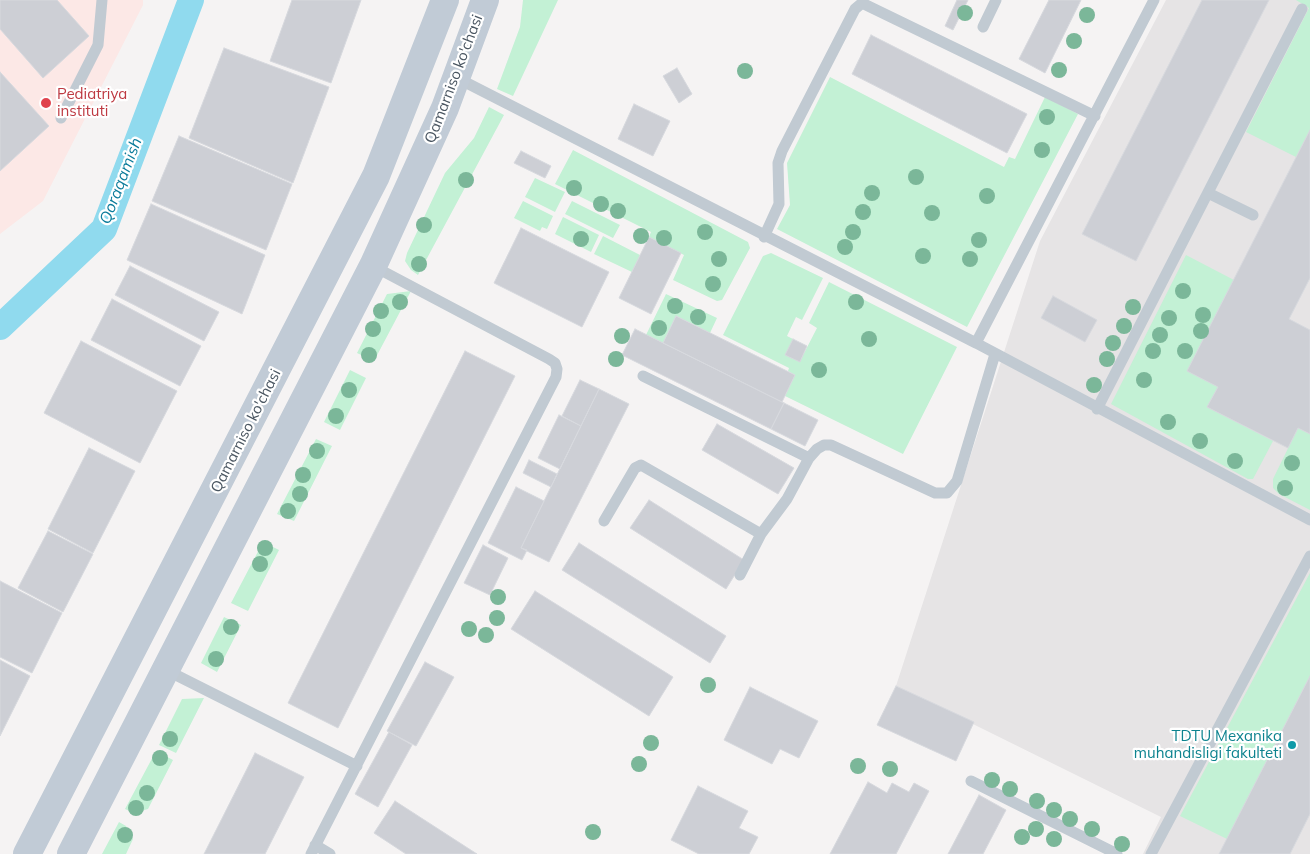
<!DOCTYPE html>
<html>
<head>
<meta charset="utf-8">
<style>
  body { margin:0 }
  canvas { display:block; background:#f5f3f3 }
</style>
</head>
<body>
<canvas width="1310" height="854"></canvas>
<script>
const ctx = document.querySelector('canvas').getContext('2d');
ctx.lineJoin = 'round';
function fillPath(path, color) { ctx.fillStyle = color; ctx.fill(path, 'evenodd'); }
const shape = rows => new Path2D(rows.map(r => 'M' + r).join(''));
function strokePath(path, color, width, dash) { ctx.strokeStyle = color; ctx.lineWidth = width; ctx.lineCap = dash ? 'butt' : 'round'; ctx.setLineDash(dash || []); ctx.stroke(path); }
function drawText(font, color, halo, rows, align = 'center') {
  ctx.font = font + ' Mulish,sans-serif'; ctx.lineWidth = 4.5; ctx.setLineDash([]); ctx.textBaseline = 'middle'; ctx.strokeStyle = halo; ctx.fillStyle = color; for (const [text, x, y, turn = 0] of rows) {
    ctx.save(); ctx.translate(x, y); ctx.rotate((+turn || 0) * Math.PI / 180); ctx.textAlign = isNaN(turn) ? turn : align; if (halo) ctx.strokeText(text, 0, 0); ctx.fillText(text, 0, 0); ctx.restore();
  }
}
const education = shape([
  [1166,0,1310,0,1310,854,1143,854,1161,817,896,686,1040,241]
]);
const medical = shape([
  [0,0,143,0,143,5,43,201,0,234]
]);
const green = shape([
  [523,0,558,0,513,96,497,89,520,27],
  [1296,0,1310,0,1310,130,1296,157,1246,132,1309,8],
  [830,77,1004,167,1009,157,1015,159,1045,97,1078,114,967,327,777,229,790,205,787,163],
  [489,107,504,115,418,275,411,270,405,261,407,253,445,173,474,138],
  [573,150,748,242,750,248,722,300,717,301,673,280,684,255,649,237,651,232,555,184],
  [535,178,565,192,555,212,525,197],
  [523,201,553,216,547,229,542,227,540,231,514,218],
  [572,201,620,225,613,238,565,214],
  [563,217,599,235,591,252,555,234],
  [603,236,640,255,632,272,594,254],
  [771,253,823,278,802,320,796,317,787,336,793,339,800,361,817,328,809,323,829,282,957,347,903,454,785,396,795,375,788,371,789,368,723,335,763,256],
  [1186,255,1234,280,1218,387,1207,407,1273,441,1253,479,1248,479,1111,404],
  [411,291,374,361,357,353,387,294],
  [666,294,717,318,710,333,676,316,663,343,646,335],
  [350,370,366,378,340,430,324,422],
  [1298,428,1310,434,1310,510,1279,494,1273,488,1273,479],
  [316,439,332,446,294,521,277,514],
  [263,542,279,550,248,611,231,603],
  [1310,573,1310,676,1227,839,1180,816],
  [224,617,241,625,217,672,201,663],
  [204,698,176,753,159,745,182,699],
  [156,751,173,760,148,809,134,813,125,809],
  [119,822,126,826,133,839,126,854,102,854]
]);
const canal = shape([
  [0,327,104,229,191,0]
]);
const building = shape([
  [0,0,57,0,89,36,43,78,0,29,0,0],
  [292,0,361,0,331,83,270,61,292,0],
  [957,0,968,0,953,30,945,26,957,0],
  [1049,0,1081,0,1045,73,1019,59,1049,0],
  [1202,0,1269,0,1136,261,1082,234,1202,0],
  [871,35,1027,114,1007,153,852,74,871,35],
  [224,48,329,87,293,183,189,138,224,48],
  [677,68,692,94,679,103,663,76,677,68],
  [0,72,49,126,0,171,0,72],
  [634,104,670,121,653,156,618,139,634,104],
  [1310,130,1310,278,1289,319,1310,330,1310,434,1298,428,1288,448,1207,407,1218,387,1187,371,1310,130],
  [179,136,292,184,266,250,152,201,179,136],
  [521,151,551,166,545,178,514,163,521,151],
  [151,204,265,255,242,314,127,260,151,204],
  [521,228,609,272,582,327,494,283,521,228],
  [649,237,681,253,651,314,619,298,649,237],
  [130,266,219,312,204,341,115,295,130,266],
  [1053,296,1097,320,1085,342,1041,318,1053,296],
  [112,299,201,346,180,386,91,340,112,299],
  [676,316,795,375,782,402,663,343,676,316],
  [635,329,784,403,771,429,622,355,635,329],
  [793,339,807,346,800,362,785,355,793,339],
  [81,341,177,391,140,463,44,413,81,341],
  [465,351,515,376,338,728,288,703,465,351],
  [580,380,599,389,581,426,562,416,580,380],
  [599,389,629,404,549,562,521,548,599,389],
  [784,403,818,420,805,446,771,429,784,403],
  [559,415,581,426,560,469,538,458,559,415],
  [717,424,794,468,778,494,702,450,717,424],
  [89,448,135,471,93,553,48,529,89,448],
  [529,460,557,474,551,487,523,473,529,460],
  [516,487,544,501,521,548,527,550,522,560,488,543,516,487],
  [649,500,744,560,726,589,630,528,649,500],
  [48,531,93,554,63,612,18,588,48,531],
  [579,543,726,636,710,663,562,570,579,543],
  [483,545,508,558,490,595,464,583,483,545],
  [0,581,62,613,32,673,0,657,0,581],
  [535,591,673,677,649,716,511,629,535,591],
  [0,660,30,676,0,736,0,660],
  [425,662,454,677,416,746,387,731,425,662],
  [1310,676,1310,814,1290,854,1219,854,1310,676],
  [896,686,974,722,956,761,877,725,896,686],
  [750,687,818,721,799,758,780,749,772,764,724,740,750,687],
  [389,732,412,745,378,807,355,794,389,732],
  [255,753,304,777,265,854,204,854,255,753],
  [868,782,887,793,892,783,909,792,914,783,929,791,896,854,830,854,868,782],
  [698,786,748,811,739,828,758,837,749,854,699,854,671,840,698,786],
  [979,795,1006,810,983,854,948,854,979,795],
  [395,801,477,854,406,854,374,833,395,801]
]);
const lane = shape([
  [1154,0,976,343,1310,520],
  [983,27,996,0],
  [457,78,976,343],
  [61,118,98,45,102,0],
  [1208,193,1253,215],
  [764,237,779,204,778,163,782,151,855,9,862,3,1095,116],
  [643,376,809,458],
  [1097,409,1302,9],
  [604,521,635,468,641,465,761,534],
  [740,575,761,534,787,499,809,458,817,449,824,445,831,445,935,493,947,493,957,481,995,354],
  [166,670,357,766],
  [971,781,1117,854],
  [315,845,330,854],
  [311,854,556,377,557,369,555,363,549,359,373,266],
  [1151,854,1310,556]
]);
const secondary = shape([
  [27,854,376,176,445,0],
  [71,854,373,266,445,108,485,0]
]);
const trees = [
  [965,13],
  [1087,15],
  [1074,41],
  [1059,70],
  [745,71],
  [1047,117],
  [1042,150],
  [916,177],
  [466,180],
  [574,188],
  [872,193],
  [987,196],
  [601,204],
  [618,211],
  [863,212],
  [932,213],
  [424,225],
  [705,232],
  [853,232],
  [641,236],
  [664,238],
  [581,239],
  [979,240],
  [845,247],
  [923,256],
  [719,259],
  [970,259],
  [419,264],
  [713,284],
  [1183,291],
  [400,302],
  [856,302],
  [675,306],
  [1133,307],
  [381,311],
  [1203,315],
  [698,317],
  [1169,318],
  [1124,326],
  [659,328],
  [373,329],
  [1201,331],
  [1160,335],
  [622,336],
  [869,339],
  [1113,343],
  [1153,351],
  [1185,351],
  [369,355],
  [616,359],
  [1107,359],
  [819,370],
  [1144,380],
  [1094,385],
  [349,390],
  [336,416],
  [1168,422],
  [1200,441],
  [317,451],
  [1235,461],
  [1292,463],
  [303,475],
  [1285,488],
  [300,494],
  [288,511],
  [265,548],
  [260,564],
  [498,597],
  [497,618],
  [231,627],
  [469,629],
  [486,635],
  [216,659],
  [708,685],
  [170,739],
  [651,743],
  [160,758],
  [639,764],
  [858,766],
  [890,769],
  [992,780],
  [1010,789],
  [147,793],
  [1037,801],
  [136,808],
  [1054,810],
  [1070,819],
  [1036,829],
  [1092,829],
  [593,832],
  [125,835],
  [1022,837],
  [1054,839],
  [1122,844]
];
const markers = [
  [46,103,6,"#e0444e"],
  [1292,745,5,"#0f9aa8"]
];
const streetNames = [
  ["Qamarniso ko'chasi",454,79,-69],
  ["Qamarniso ko'chasi",246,431,-63]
];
const healthNames = [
  ["Pediatriya",57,94],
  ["instituti",57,111]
];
const cultureNames = [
  ["TDTU Mexanika",1282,736],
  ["muhandisligi fakulteti",1282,753]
];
const waterNames = [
  ["Qoraqamish",121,181,-69]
];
fillPath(education, '#e6e4e5');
fillPath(medical, '#fce8e6');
fillPath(green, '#c3f1d5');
strokePath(canal, '#90daee', 26);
fillPath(building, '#cdcfd5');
strokePath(building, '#d7d9de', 1);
strokePath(lane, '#c1cad2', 11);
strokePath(secondary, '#c1cbd6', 28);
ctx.fillStyle = '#7bb799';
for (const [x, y] of trees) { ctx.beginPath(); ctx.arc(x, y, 8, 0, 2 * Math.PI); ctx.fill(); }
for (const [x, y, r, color] of markers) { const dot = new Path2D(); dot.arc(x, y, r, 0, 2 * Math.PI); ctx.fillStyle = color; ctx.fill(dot); strokePath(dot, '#fff', 2); }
drawText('15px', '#4a5661', '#fff', streetNames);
drawText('15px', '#be3a42', '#fff', healthNames, 'left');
drawText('15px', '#0d838f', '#fff', cultureNames, 'right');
drawText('italic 16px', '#0c7c9b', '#fff', waterNames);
</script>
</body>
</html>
